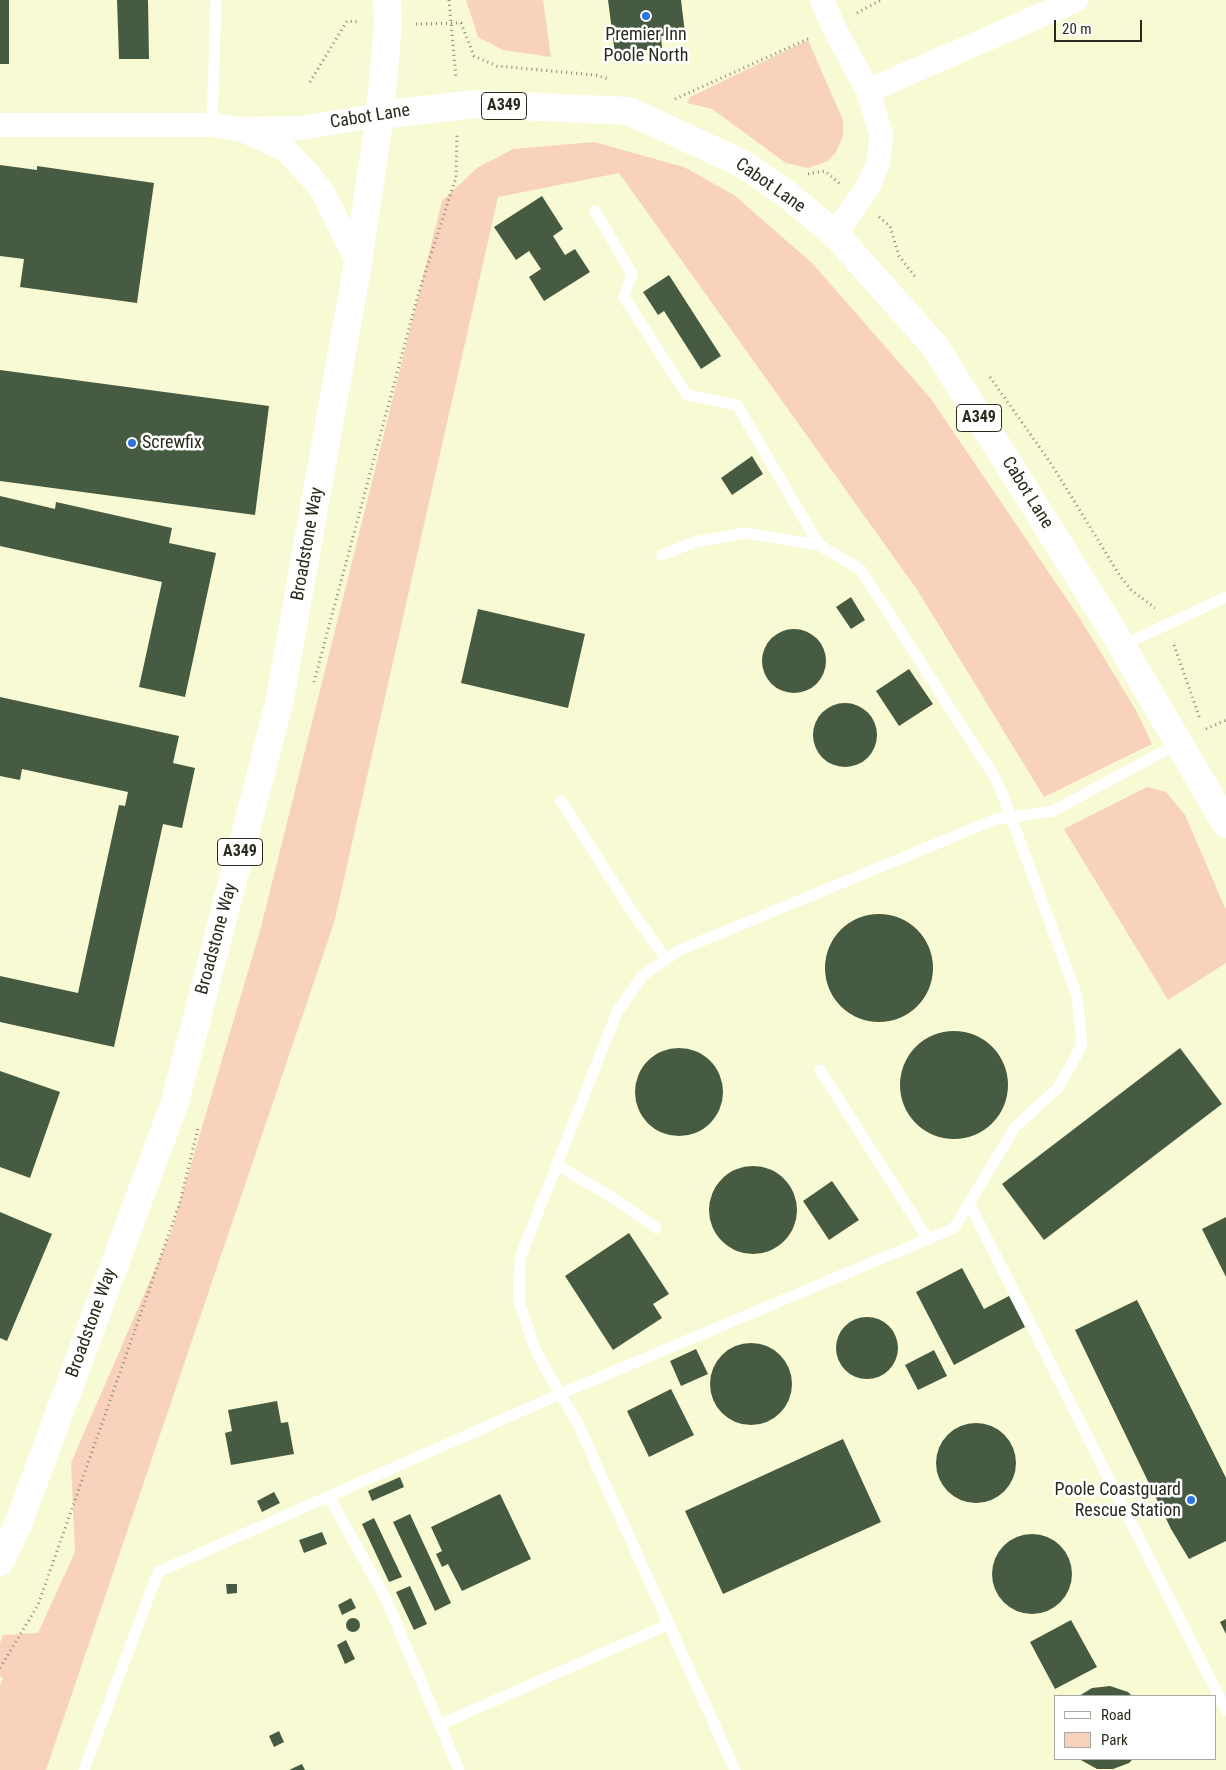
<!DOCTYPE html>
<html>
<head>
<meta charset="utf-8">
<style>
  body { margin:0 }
  #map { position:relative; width:1226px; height:1770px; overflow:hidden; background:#f8fad4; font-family:"Roboto Condensed",sans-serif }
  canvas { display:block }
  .legend { position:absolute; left:1054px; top:1695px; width:162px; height:65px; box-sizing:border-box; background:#fff; border:1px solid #aaaaa4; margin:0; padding:6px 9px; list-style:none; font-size:15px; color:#2a2a1c }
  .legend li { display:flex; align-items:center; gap:10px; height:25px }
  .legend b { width:25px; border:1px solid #aaaaa4 }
  .scale { position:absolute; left:1054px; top:20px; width:88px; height:22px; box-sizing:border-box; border:2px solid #2a2a1c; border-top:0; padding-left:6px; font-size:15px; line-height:18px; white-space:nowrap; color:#2a2a1c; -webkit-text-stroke:4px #fff; paint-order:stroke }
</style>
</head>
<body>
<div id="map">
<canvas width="1226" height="1770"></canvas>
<ul class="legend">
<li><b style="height:6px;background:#fff"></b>Road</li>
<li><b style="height:14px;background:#f9d2be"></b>Park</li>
</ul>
<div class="scale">20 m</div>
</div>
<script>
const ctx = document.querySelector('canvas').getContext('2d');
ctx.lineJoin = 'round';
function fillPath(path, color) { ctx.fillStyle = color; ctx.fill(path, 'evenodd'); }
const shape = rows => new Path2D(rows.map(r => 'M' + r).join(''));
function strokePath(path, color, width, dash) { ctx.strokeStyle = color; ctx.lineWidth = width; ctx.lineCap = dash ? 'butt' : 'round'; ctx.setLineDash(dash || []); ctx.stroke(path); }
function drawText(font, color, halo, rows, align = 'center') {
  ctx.font = font + ' "Roboto Condensed",sans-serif'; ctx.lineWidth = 5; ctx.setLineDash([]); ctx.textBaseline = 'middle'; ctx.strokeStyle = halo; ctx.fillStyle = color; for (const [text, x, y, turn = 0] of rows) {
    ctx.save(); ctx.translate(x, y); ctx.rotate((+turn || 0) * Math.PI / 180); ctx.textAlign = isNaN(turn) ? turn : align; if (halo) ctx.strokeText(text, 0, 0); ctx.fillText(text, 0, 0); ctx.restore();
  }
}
const green = shape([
  [466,0,543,0,551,57,503,50,478,37],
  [808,40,843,120,843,136,836,152,828,161,808,168,786,163,712,109,687,103,690,97],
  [594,142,684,167,734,195,812,263,931,399,1079,617,1137,712,1152,744,1044,797,918,591,619,173,498,197,334,923,46,1770,0,1770,0,1685,3,1678,0,1676,0,1643,3,1635,38,1633,75,1552,71,1463,171,1232,260,931,442,201,477,168,513,149],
  [1147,787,1166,792,1185,815,1226,910,1226,963,1168,1000,1064,829]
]);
const building = shape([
  [0,0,9,0,9,64,0,64],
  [117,0,148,0,149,59,119,59],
  [608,0,681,0,685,33,661,36,662,48,615,54],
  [0,165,37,170,37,166,154,183,137,303,20,287,24,259,0,256],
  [542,196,563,229,553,236,565,255,575,249,590,272,544,301,529,277,541,269,529,251,516,260,494,227],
  [669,275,721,356,701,369,664,311,658,315,643,292],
  [0,370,269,406,255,515,0,481],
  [752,456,763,474,732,495,721,478],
  [0,496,55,509,56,502,172,528,169,543,216,553,185,697,139,687,162,582,0,546],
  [851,597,865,620,851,629,836,607],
  [478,609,585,634,568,708,461,683],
  '762 661a32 32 0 1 1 64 0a32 32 0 1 1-64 0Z',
  [909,669,933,704,899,726,876,691],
  [0,697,179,736,173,763,195,768,182,828,163,824,114,1047,0,1022,0,976,78,993,119,805,125,806,128,792,22,769,20,780,0,776],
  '813 735a32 32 0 1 1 64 0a32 32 0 1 1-64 0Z',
  '825 968a54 54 0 1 1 108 0a54 54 0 1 1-108 0Z',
  '900 1085a54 54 0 1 1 108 0a54 54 0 1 1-108 0Z',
  '635 1092a44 44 0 1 1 88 0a44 44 0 1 1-88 0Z',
  [1180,1048,1222,1104,1044,1240,1002,1184],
  [0,1071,60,1092,30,1178,0,1167],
  '709 1210a44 44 0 1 1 88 0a44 44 0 1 1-88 0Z',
  [832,1181,859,1220,829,1240,803,1201],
  [0,1212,52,1234,7,1341,0,1338],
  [1226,1217,1226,1277,1202,1229],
  [629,1233,669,1294,653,1304,662,1318,613,1350,565,1276],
  [962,1268,984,1309,1009,1296,1025,1327,954,1365,916,1292],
  [1137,1300,1226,1478,1226,1541,1189,1559,1171,1529,1075,1330],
  '836 1348a31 31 0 1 1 62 0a31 31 0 1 1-62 0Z',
  '710 1384a41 41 0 1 1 82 0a41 41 0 1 1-82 0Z',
  [696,1349,708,1374,681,1386,670,1361],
  [934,1350,947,1376,918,1390,905,1365],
  [671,1389,694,1435,649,1457,627,1411],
  [277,1401,281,1423,288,1422,294,1454,231,1465,225,1433,232,1431,228,1410],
  '936 1463a40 40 0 1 1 80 0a40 40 0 1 1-80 0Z',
  [843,1439,881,1522,723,1594,685,1511],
  [400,1477,404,1487,372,1501,368,1491],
  [274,1492,280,1503,262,1512,257,1501],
  [500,1494,531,1559,462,1591,448,1564,442,1567,436,1554,442,1551,431,1527],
  [410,1514,451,1603,435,1611,393,1522],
  [374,1518,402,1577,389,1582,362,1524],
  [322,1532,327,1544,304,1553,299,1540],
  '992 1574a40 40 0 1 1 80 0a40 40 0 1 1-80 0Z',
  [226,1584,237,1584,237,1593,227,1594],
  [410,1586,427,1624,414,1630,396,1592],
  [351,1598,356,1608,342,1615,338,1605],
  '346 1625a7 7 0 1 1 14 0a7 7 0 1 1-14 0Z',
  [1226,1619,1226,1634,1220,1622],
  [1071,1620,1097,1667,1055,1689,1030,1642],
  [346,1640,355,1659,345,1664,337,1645],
  [1110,1686,1128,1692,1132,1696,1079,1696,1092,1688],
  [279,1731,284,1742,274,1747,269,1736],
  [1079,1759,1133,1759,1129,1763,1113,1769,1097,1769],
  [302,1764,305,1770,289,1770]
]);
const path = shape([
  [449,0,456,79],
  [857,13,881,0],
  [416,24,461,23,474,56,497,66,595,75,609,79],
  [310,82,347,21,359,22],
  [675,99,810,38],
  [808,174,825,171,840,184],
  [879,217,890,226,899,256,916,278],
  [990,377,1052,465,1120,576,1132,591,1155,608],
  [1174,645,1200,719],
  [314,682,418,295,456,177,457,135],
  [1206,729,1226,720],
  [0,1668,38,1605,180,1202,198,1128]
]);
const service = shape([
  [212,125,216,0],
  [595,211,632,274,624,297,687,395,737,405,819,545,861,570,997,781,1011,817,996,819,680,950,642,976,617,1012,520,1258,519,1302,537,1354,578,1424,735,1770],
  [662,555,695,542,745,533,819,545],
  [1121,646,1226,597],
  [561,801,633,913,666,959],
  [820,1070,928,1239],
  [557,1165,613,1198,656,1228],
  [969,1203,1226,1710],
  [329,1497,385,1597,459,1770],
  [439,1725,669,1624],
  [84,1770,158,1572,560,1394,954,1228,1015,1127,1058,1088,1082,1045,1077,996,1011,817,1053,811,1179,743]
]);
const minor = shape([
  [822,0,833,26,868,91,881,134,879,161,868,187,835,234],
  [868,91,1076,0],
  [0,125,212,125,240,129,302,128,380,115],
  [247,132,286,150,310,176,323,192,358,263]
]);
const tertiary = shape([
  [380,115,388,24,387,0]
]);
const primary = shape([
  [0,1562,17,1527,175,1102,279,704,358,263,380,115,476,104,629,111,745,165,785,193,835,234,934,345,1113,631,1226,824]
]);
const markers = [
  [646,16,5,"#2b73df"],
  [132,443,5,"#2b73df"],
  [1191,1500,5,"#2b73df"]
];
const shields = [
  [504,106,45],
  [979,418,45],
  [240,852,45]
];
const shieldNames = [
  ["A349",504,106],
  ["A349",979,418],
  ["A349",240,852]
];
const poiNames = [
  ["Premier Inn",646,35],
  ["Poole North",646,56],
  ["Screwfix",142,443,"left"],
  ["Poole Coastguard",1181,1490,"right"],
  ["Rescue Station",1181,1511,"right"]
];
const streetNames = [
  ["Cabot Lane",370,117,-9],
  ["Cabot Lane",770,186,35],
  ["Cabot Lane",1027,493,58],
  ["Broadstone Way",308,544,-80],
  ["Broadstone Way",217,939,-75],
  ["Broadstone Way",92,1323,-70]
];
fillPath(green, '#f9d2be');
fillPath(building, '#465b41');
strokePath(path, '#898a71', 3, [1, 4]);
strokePath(service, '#fff', 11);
strokePath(minor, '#fff', 24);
strokePath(tertiary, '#fff', 28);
strokePath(primary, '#fff', 28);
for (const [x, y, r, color] of markers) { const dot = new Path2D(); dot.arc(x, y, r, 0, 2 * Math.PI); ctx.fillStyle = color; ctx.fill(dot); strokePath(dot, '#fff', 2); }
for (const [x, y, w] of shields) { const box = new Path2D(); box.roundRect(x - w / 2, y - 13.5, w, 27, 4); ctx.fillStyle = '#fff'; ctx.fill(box); strokePath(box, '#2a2a1c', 1); }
drawText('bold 16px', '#2a2a1c', null, shieldNames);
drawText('18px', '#2a2a1c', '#fff', poiNames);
drawText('18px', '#2a2a1c', '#fff', streetNames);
</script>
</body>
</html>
